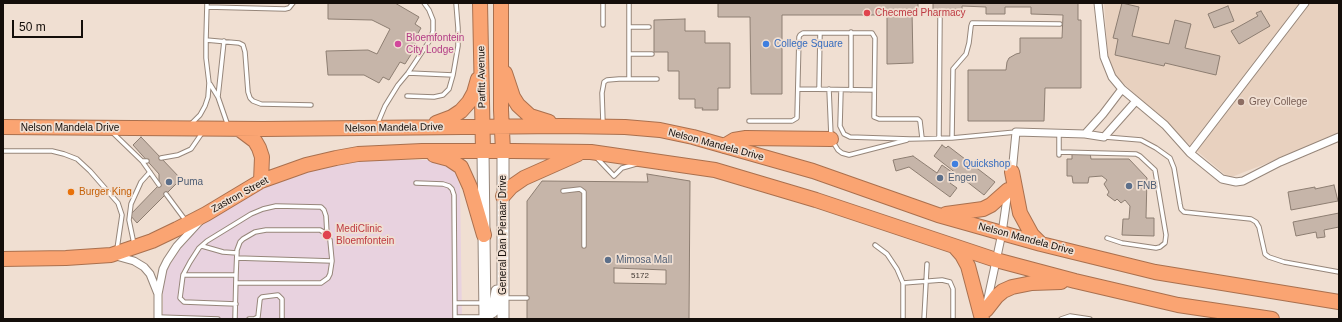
<!DOCTYPE html>
<html>
<head>
<meta charset="utf-8">
<style>
  body { margin:0 }
  #map { position:relative; width:1342px; height:322px; overflow:hidden; background:#f0dfd2; font-family:Arial,sans-serif }
  canvas { display:block }
  .frame { position:absolute; inset:0; border:4px solid #140e0a; pointer-events:none }
  .scale { position:absolute; left:12px; top:20px; width:71px; height:18px; box-sizing:border-box; border:2px solid #140e0a; border-top:0; padding-left:5px; font-size:12px; line-height:14px; white-space:nowrap; color:#140e0a; -webkit-text-stroke:3px #f0dfd2; paint-order:stroke }
</style>
</head>
<body>
<div id="map">
<canvas width="1342" height="322"></canvas>
<div class="frame"></div>
<div class="scale">50 m</div>
</div>
<script>
const ctx = document.querySelector('canvas').getContext('2d');
ctx.lineJoin = 'round';
function fillPath(path, color) { ctx.fillStyle = color; ctx.fill(path, 'evenodd'); }
const shape = rows => new Path2D(rows.map(r => 'M' + r).join(''));
function strokePath(path, color, width, dash) { ctx.strokeStyle = color; ctx.lineWidth = width; ctx.lineCap = dash ? 'butt' : 'round'; ctx.setLineDash(dash || []); ctx.stroke(path); }
function drawText(font, color, halo, rows, align = 'center') {
  ctx.font = font + ' Arial,sans-serif'; ctx.lineWidth = 3.5; ctx.setLineDash([]); ctx.textBaseline = 'middle'; ctx.strokeStyle = halo; ctx.fillStyle = color; for (const [text, x, y, turn = 0] of rows) {
    ctx.save(); ctx.translate(x, y); ctx.rotate((+turn || 0) * Math.PI / 180); ctx.textAlign = isNaN(turn) ? turn : align; if (halo) ctx.strokeText(text, 0, 0); ctx.fillText(text, 0, 0); ctx.restore();
  }
}
const built = shape([
  [1104,3,1339,3,1339,135,1229,178,1192,147,1109,70]
]);
const medical = shape([
  [378,160,428,160,443,162,455,172,460,186,462,319,163,319,163,280,169,266,180,249,205,221,253,193,288,178,335,164]
]);
const building = shape([
  [328,3,395,3,419,17,415,24,421,28,413,42,417,45,405,64,400,62,389,80,383,77,379,83,364,75,328,75,326,51,368,50,377,54,390,29,372,20,328,19,328,3],
  [718,3,918,3,918,10,912,10,913,63,887,64,887,15,782,15,782,94,751,94,750,17,718,17,718,3],
  [933,3,1078,3,1078,20,1081,20,1081,88,1045,88,1044,121,968,121,968,70,1006,70,1007,62,1009,58,1016,54,1020,53,1020,38,1062,38,1063,15,1031,14,1031,7,1005,7,1005,14,986,14,986,7,962,6,962,14,933,13,933,3],
  [1122,3,1139,7,1132,36,1169,44,1175,20,1191,24,1185,48,1220,56,1216,75,1165,63,1164,66,1115,55,1118,39,1113,38,1122,3],
  [1228,6,1234,21,1214,28,1208,14,1228,6],
  [1261,11,1270,26,1239,44,1231,31,1258,16,1256,13,1261,11],
  [685,19,685,31,705,31,705,43,730,43,730,88,718,88,718,110,702,110,703,108,695,108,695,99,679,99,679,71,668,71,668,52,654,52,654,20,685,19],
  [141,137,181,179,137,223,130,215,159,185,159,174,133,145,141,137],
  [942,145,946,148,948,146,995,182,984,195,934,156,942,145],
  [1072,153,1090,153,1091,159,1129,159,1147,178,1146,218,1154,218,1154,236,1122,235,1123,219,1129,219,1130,206,1125,200,1121,203,1117,199,1115,201,1107,195,1109,192,1104,184,1107,180,1102,176,1089,177,1088,183,1073,183,1072,176,1067,176,1067,159,1072,159,1072,153],
  [913,156,937,173,942,165,956,175,950,183,957,188,950,197,909,167,896,171,893,160,913,156],
  [647,174,690,181,689,319,527,319,527,201,542,181,648,182,647,174],
  [1334,185,1338,201,1291,210,1288,192,1315,187,1315,189,1334,185],
  [1339,213,1339,227,1324,230,1325,237,1317,238,1316,232,1296,236,1293,222,1339,213],
  [614,268,666,270,666,284,614,283,614,268]
]);
const lane = shape([
  [603,3,603,25],
  [629,3,629,79],
  [207,7,285,9,289,8,293,3],
  [629,27,649,27],
  [206,40,239,43,243,45,245,52,248,92,250,98,253,101,261,104,311,105],
  [629,54,652,54],
  [408,73,453,75,458,46,458,28,456,3],
  [210,84,218,97,228,126],
  [798,89,874,90],
  [819,89,820,33],
  [829,89,831,136],
  [841,90,840,126,844,134,850,137,910,139,952,138,1016,132],
  [851,90,851,32],
  [407,96,434,97,443,95,449,89,453,75],
  [218,97,224,41],
  [749,121,792,121,797,118,799,37,800,35,803,33,872,33,875,38,874,117,879,119,918,119,920,121,922,138],
  [603,123,602,93,604,82,607,80,619,79,657,79],
  [191,124,200,115,205,106,208,97,209,83,206,58,206,40,207,3],
  [377,125,385,106,398,85,408,73,430,40,433,31,433,20,429,10,424,3],
  [112,132,142,161,147,161],
  [1105,137,1141,140,1156,148,1170,158,1174,168,1180,204,1181,209,1184,212,1251,219,1256,222,1259,227,1265,254,1269,257,1284,262,1339,272],
  [939,138,940,18],
  [952,138,953,69,966,54,969,43,971,26,972,23,1060,24],
  [833,142,838,150,842,153,849,155,907,140],
  [3,151,52,151,64,154,77,159,90,171,118,203,122,215,117,249],
  [1059,152,1136,154,1140,156,1155,170,1166,235,1165,243,1160,247,1156,248,1122,243,1107,238],
  [1059,155,1059,133],
  [596,157,614,176,622,168,636,164],
  [161,158,178,155,191,149,202,133],
  [142,161,159,185],
  [416,183,443,184,449,186,452,189,454,195,455,319],
  [563,191,580,189,584,192,584,246],
  [166,194,186,221],
  [134,244,129,220,131,204,141,182,150,172],
  [875,245,887,254,897,269,903,283,903,319],
  [202,246,223,252,237,253],
  [237,258,332,261],
  [183,275,236,275],
  [903,283,942,280,950,282,953,289,953,319],
  [504,298,527,298],
  [455,303,484,303],
  [236,304,184,302,180,298,183,275,190,262,199,248,207,241,251,214,263,209,276,206,321,207,324,210,326,216,327,234],
  [158,317,218,319],
  [455,317,483,317],
  [235,319,236,275,237,250,240,242,243,239,255,232,266,230,320,230,327,234,330,240,332,261,330,274,328,278,321,283,236,283],
  [249,319,254,319,258,317,260,299,262,297,278,295,282,299,282,319],
  [924,319,927,264],
  [1061,319,1070,316,1090,319]
]);
const street = shape([
  [1098,3,1104,57,1112,77,1122,89,1165,125,1190,153,1222,179,1236,182,1243,181,1280,162,1339,137],
  [1085,134,1103,114,1122,89],
  [1190,153,1305,3],
  [1012,173,1016,132,1085,134,1104,137,1136,101],
  [116,256,134,261,144,267,150,274,158,294],
  [987,303,1002,233,1008,191],
  [158,319,158,294,163,269,167,261,177,246,200,221]
]);
const secondary = shape([
  [483,151,485,319],
  [485,316,492,312,494,310,497,291],
  [503,319,503,151]
]);
const highway = shape([
  [480,3,483,151],
  [501,3,501,110,503,151],
  [505,73,513,97,518,105,530,116,549,122],
  [436,123,452,117,461,111,469,102,474,93,478,79],
  [3,127,263,129,562,126,625,127,660,130,693,137,813,171,938,215,1041,244,1155,272,1339,302],
  [239,129,255,141,259,148,262,157,261,181],
  [724,146,734,140,746,138,831,139],
  [434,155,449,159,461,167,470,187,484,235],
  [1012,172,1020,213,1032,235,1041,244],
  [503,196,511,187,524,178,578,154],
  [946,214,983,209,991,205,1008,190],
  [955,247,962,255,968,266,982,319],
  [3,259,66,258,111,255,152,241,177,229,206,214,261,181,306,165,336,158,358,154,422,151,513,151,591,152,715,170,816,200,996,260,1075,281,1178,305,1272,319],
  [986,310,997,296,1003,291,1012,287,1032,283,1061,282]
]);
const markers = [
  [867,13,4,"#e0444e"],
  [398,44,4,"#d1479c"],
  [766,44,4,"#3f7fe0"],
  [1241,102,4,"#8d6e63"],
  [955,164,4,"#3f7fe0"],
  [940,178,4,"#5c6f8a"],
  [169,182,4,"#5c6f8a"],
  [1129,186,4,"#5c6f8a"],
  [71,192,4,"#e8710a"],
  [327,235,5,"#e0444e"],
  [608,260,4,"#5c6f8a"]
];
const numberNames = [
  ["5172",640,276]
];
const healthNames = [
  ["Checmed Pharmacy",875,13],
  ["MediClinic",336,229],
  ["Bloemfontein",336,241]
];
const hotelNames = [
  ["Bloemfontein",406,38],
  ["City Lodge",406,50]
];
const shopNames = [
  ["College Square",774,44],
  ["Quickshop",963,164]
];
const streetNames = [
  ["Parfitt Avenue",482,77,-91],
  ["Nelson Mandela Drive",70,128],
  ["Nelson Mandela Drive",394,128,-1],
  ["Nelson Mandela Drive",716,145,15],
  ["Zastron Street",240,195,-29],
  ["General Dan Pienaar Drive",503,235,-90],
  ["Nelson Mandela Drive",1026,239,15]
];
const educationNames = [
  ["Grey College",1249,102]
];
const serviceNames = [
  ["Engen",948,178],
  ["Puma",177,182],
  ["FNB",1137,186],
  ["Mimosa Mall",616,260]
];
const foodNames = [
  ["Burger King",79,192]
];
fillPath(built, '#e8d1bf');
fillPath(medical, '#e8d2df');
fillPath(building, '#c6b5a9');
strokePath(building, '#8d7e72', 1);
strokePath(lane, '#96867a', 5.5);
strokePath(street, '#96867a', 9);
strokePath(secondary, '#96867a', 13);
strokePath(highway, '#aa704e', 16);
strokePath(lane, '#fff', 3.5);
strokePath(street, '#fff', 7);
strokePath(secondary, '#fff', 11);
strokePath(highway, '#faa472', 14);
for (const [x, y, r, color] of markers) { const dot = new Path2D(); dot.arc(x, y, r, 0, 2 * Math.PI); ctx.fillStyle = color; ctx.fill(dot); strokePath(dot, '#f0dfd2', 1.5); }
drawText('8px', '#403832', null, numberNames);
drawText('10px', '#be3a42', '#f0dfd2', healthNames, 'left');
drawText('10px', '#b23c85', '#f0dfd2', hotelNames, 'left');
drawText('10px', '#366cbe', '#f0dfd2', shopNames, 'left');
drawText('10px', '#140e0a', '#f0dfd2', streetNames);
drawText('10px', '#785e54', '#f0dfd2', educationNames, 'left');
drawText('10px', '#4e5e75', '#f0dfd2', serviceNames, 'left');
drawText('10px', '#c56008', '#f0dfd2', foodNames, 'left');
</script>
</body>
</html>
